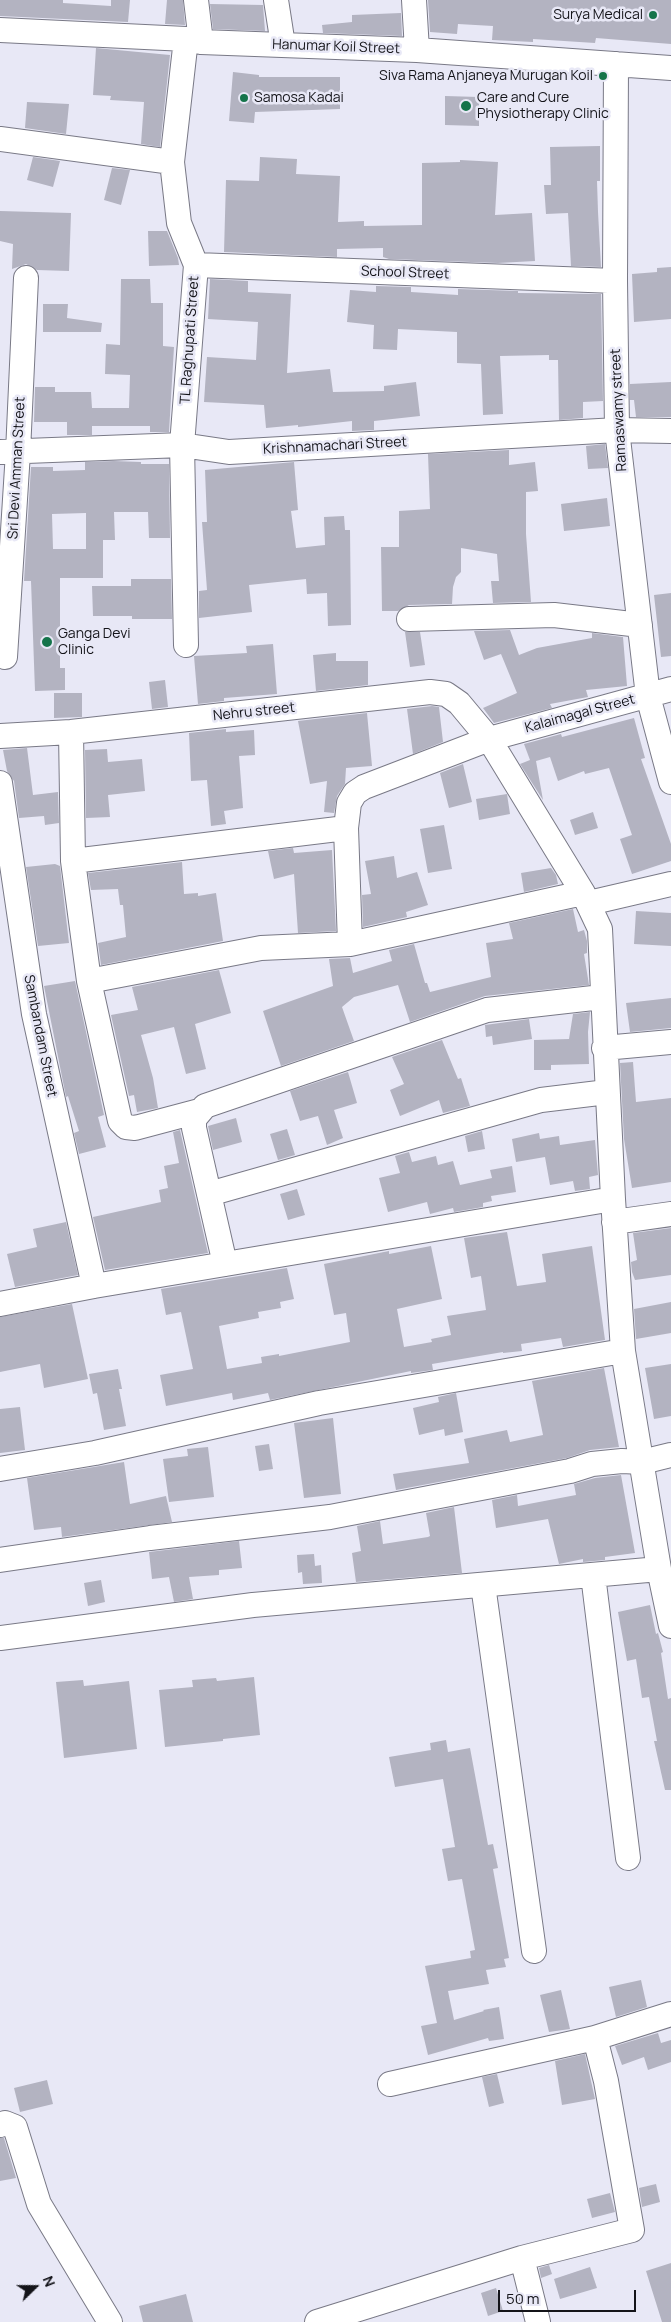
<!DOCTYPE html>
<html>
<head>
<meta charset="utf-8">
<style>
  body { margin:0 }
  #map { position:relative; width:671px; height:2322px; overflow:hidden; background:#e8e8f6; font-family:Manrope,sans-serif }
  canvas { display:block }
  .north { position:absolute; left:10px; top:2262px; width:50px; height:50px; -webkit-text-stroke:4px #e8e8f6; paint-order:stroke; rotate:68deg; font-size:14px; font-weight:700; line-height:20px; text-align:center; color:#141419 }
  .north::after { content:''; display:block; margin:auto; width:18px; height:22px; background:#141419; clip-path:polygon(50% 0,100% 100%,50% 72%,0 100%) }
  .scale { position:absolute; left:498px; top:2290px; width:138px; height:22px; box-sizing:border-box; border:2px solid #141419; border-top:0; padding-left:6px; font-size:15px; line-height:18px; white-space:nowrap; color:#141419; -webkit-text-stroke:4px #e8e8f6; paint-order:stroke }
</style>
</head>
<body>
<div id="map">
<canvas width="671" height="2322"></canvas>
<div class="north">N</div>
<div class="scale">50 m</div>
</div>
<script>
const ctx = document.querySelector('canvas').getContext('2d');
ctx.lineJoin = 'round';
function fillPath(path, color) { ctx.fillStyle = color; ctx.fill(path, 'evenodd'); }
const shape = rows => new Path2D(rows.map(r => 'M' + r).join(''));
function strokePath(path, color, width, dash) { ctx.strokeStyle = color; ctx.lineWidth = width; ctx.lineCap = dash ? 'butt' : 'round'; ctx.setLineDash(dash || []); ctx.stroke(path); }
function drawText(font, color, halo, rows, align = 'center') {
  ctx.font = font + ' Manrope,sans-serif'; ctx.lineWidth = 5; ctx.setLineDash([]); ctx.textBaseline = 'middle'; ctx.strokeStyle = halo; ctx.fillStyle = color; for (const [text, x, y, turn = 0] of rows) {
    ctx.save(); ctx.translate(x, y); ctx.rotate((+turn || 0) * Math.PI / 180); ctx.textAlign = isNaN(turn) ? turn : align; if (halo) ctx.strokeText(text, 0, 0); ctx.fillText(text, 0, 0); ctx.restore();
  }
}
const building = shape([
  [0,0,63,0,63,3,111,6,111,0,130,0,128,22,0,16],
  [167,0,183,0,185,25,165,24],
  [428,0,671,0,671,44,596,38,595,43,533,39,533,42,492,40,493,26,458,24,457,34,430,32],
  [210,4,263,5,265,31,213,29],
  [401,13,402,36,323,33,322,25,352,22,352,15],
  [96,48,170,55,160,147,141,144,144,102,110,100,111,96,93,95],
  [233,72,259,75,259,77,340,77,340,109,255,112,254,123,229,121],
  [445,96,479,97,479,126,445,125],
  [27,102,69,104,66,134,25,128],
  [600,146,600,181,597,181,598,212,601,267,571,266,568,213,546,214,544,185,551,185,550,147],
  [33,157,60,161,53,187,27,180],
  [260,157,297,159,296,174,340,176,338,222,364,221,364,226,422,225,422,163,460,162,460,160,498,162,495,215,532,213,535,261,498,263,389,259,383,257,383,248,337,249,337,257,224,252,226,180,259,181],
  [112,168,130,170,121,205,104,200],
  [0,211,71,213,69,271,37,270,26,264,12,269,13,244,0,241],
  [148,231,167,231,178,258,179,265,149,266],
  [671,267,671,319,634,322,632,274,657,272,657,268],
  [121,279,150,279,151,303,163,303,163,346,174,347,169,432,150,432,150,426,92,426,92,435,67,435,67,422,34,422,35,387,55,387,55,392,91,392,92,408,129,408,130,375,105,374,106,344,120,345],
  [210,279,248,281,248,292,291,294,287,373,330,369,333,392,384,391,384,386,416,382,420,416,374,421,374,430,352,431,352,421,298,427,298,425,266,428,264,405,204,402,207,357,256,360,258,322,208,319],
  [376,286,411,287,411,292,458,295,458,289,518,291,518,293,601,294,603,401,583,402,583,418,559,420,558,360,549,360,549,355,500,356,503,414,483,415,481,364,457,363,457,332,398,329,397,350,373,349,374,325,347,322,350,290,376,292],
  [43,304,68,304,67,318,102,323,101,332,43,332],
  [671,382,671,417,636,417,634,400,630,400,630,384],
  [605,444,608,468,588,469,586,446],
  [509,450,509,465,535,462,538,491,526,492,526,534,531,602,493,603,491,581,499,581,497,554,461,548,461,572,456,577,453,587,452,604,409,605,398,611,382,611,381,547,399,547,399,511,430,509,428,454],
  [114,461,141,462,141,464,169,464,170,538,149,538,148,512,114,512,115,540,103,540,103,578,60,578,60,668,65,668,65,690,35,691,31,581,24,581,31,467,53,467,53,471,85,470,85,462],
  [86,513,86,549,53,549,52,514],
  [294,462,298,510,291,511,296,548,325,545,324,517,344,516,345,530,350,530,351,625,328,626,327,593,307,594,306,579,249,585,252,612,199,618,199,591,207,590,202,522,207,522,205,470],
  [607,498,610,526,564,531,561,504],
  [131,579,171,579,172,619,132,619,132,616,93,616,92,586,131,586],
  [671,593,671,656,661,657,654,595],
  [510,630,519,655,537,648,592,638,592,633,623,637,627,686,586,690,588,697,550,704,552,708,494,723,483,708,517,693,501,654,484,660,474,631],
  [405,632,420,632,425,665,410,667],
  [273,644,277,694,224,698,224,701,198,704,194,656,247,653,246,646],
  [336,653,336,661,368,661,368,685,316,691,313,655],
  [165,680,168,707,152,709,149,682],
  [54,693,82,693,82,717,54,718],
  [432,706,439,707,443,742,413,754,407,709],
  [367,713,372,766,346,768,345,784,337,796,334,813,324,812,327,781,310,784,298,721],
  [634,718,645,758,641,759,671,844,671,861,632,874,620,839,632,835,609,768,585,774,584,771,558,781,550,757,536,761,543,800,520,764,530,760,524,744,561,734,562,737],
  [226,729,226,732,254,730,255,755,239,756,243,808,224,811,226,824,211,826,207,780,191,781,189,733],
  [27,748,33,795,58,792,59,823,45,825,44,816,19,818,14,781,7,771,3,750],
  [107,749,108,762,142,759,145,791,108,795,110,817,86,818,85,750],
  [463,764,472,802,449,808,440,773],
  [507,794,510,814,479,820,476,799],
  [593,812,598,828,575,835,570,820],
  [444,825,452,869,428,873,420,829],
  [293,848,294,853,332,850,336,931,298,933,294,874,274,879,268,851],
  [394,856,397,878,417,872,428,905,406,912,407,917,363,927,362,895,371,894,365,861],
  [182,862,184,894,198,893,198,896,216,893,223,941,101,965,98,943,126,937,123,905,120,905,118,889,91,890,88,873],
  [55,864,60,866,69,943,38,946,26,867],
  [551,868,556,875,558,884,524,892,521,873],
  [573,909,578,932,584,930,587,941,587,953,584,954,589,985,485,996,410,1022,398,985,354,997,342,1007,354,1041,281,1066,263,1011,333,986,329,959,350,958,353,973,392,961,389,950,414,944,425,983,427,983,430,992,491,977,486,943,513,939,509,923],
  [636,911,671,913,671,946,634,944],
  [219,970,231,1013,195,1024,206,1069,186,1074,174,1027,141,1035,153,1078,158,1108,137,1112,134,1095,129,1096,111,1015,138,1010,132,987],
  [75,981,104,1115,98,1117,106,1147,79,1154,74,1133,79,1131,68,1096,66,1097,44,986],
  [671,998,671,1028,630,1032,626,1003],
  [590,1012,588,1032,589,1064,551,1065,551,1070,534,1070,534,1040,569,1039,573,1014],
  [529,1019,532,1039,493,1045,492,1036,486,1037,485,1025],
  [442,1040,458,1079,461,1078,470,1106,443,1113,439,1100,400,1116,390,1090,404,1084,392,1057],
  [633,1062,636,1102,671,1098,671,1182,632,1188,624,1139,620,1063],
  [348,1072,357,1103,334,1110,343,1138,327,1145,318,1116,300,1121,290,1091],
  [236,1118,242,1142,213,1150,208,1126],
  [287,1129,295,1155,278,1160,270,1134],
  [180,1130,208,1253,105,1270,93,1217,161,1202,159,1190,168,1188,164,1166,179,1163,173,1132],
  [482,1131,485,1149,468,1152,465,1136],
  [539,1133,540,1139,559,1136,560,1145,595,1140,598,1175,589,1177,590,1189,575,1191,573,1181,550,1185,545,1157,516,1162,512,1139],
  [409,1152,412,1162,436,1156,438,1165,453,1161,460,1185,492,1178,490,1170,512,1166,516,1192,491,1196,492,1201,483,1203,483,1207,454,1212,453,1208,430,1214,427,1202,388,1212,379,1178,400,1173,395,1156],
  [297,1189,305,1215,288,1220,280,1194],
  [66,1222,78,1275,15,1287,7,1254,37,1247,33,1229],
  [671,1228,671,1275,635,1280,632,1272,631,1262,637,1260,633,1233],
  [507,1232,517,1286,546,1282,542,1254,592,1246,605,1340,563,1347,561,1338,521,1344,522,1351,503,1353,503,1352,432,1364,433,1370,411,1373,411,1371,270,1400,268,1393,233,1400,232,1393,166,1406,160,1375,193,1369,181,1312,166,1315,161,1289,287,1268,294,1299,280,1302,281,1308,258,1312,259,1318,219,1326,227,1369,262,1363,261,1357,279,1354,279,1356,350,1342,346,1313,334,1315,324,1264,389,1251,389,1254,431,1246,442,1299,397,1309,404,1347,432,1342,431,1339,451,1335,447,1316,486,1310,481,1276,471,1278,464,1238],
  [671,1302,671,1333,636,1339,634,1309],
  [72,1304,88,1379,44,1388,40,1364,0,1372,0,1317],
  [671,1364,671,1416,654,1419,645,1368],
  [604,1368,619,1447,590,1450,567,1458,396,1490,393,1474,469,1463,464,1439,507,1430,510,1442,543,1435,532,1381],
  [118,1369,122,1389,119,1389,126,1426,104,1430,97,1393,93,1394,89,1374],
  [456,1393,463,1432,445,1436,444,1429,419,1435,413,1408,439,1402,438,1397],
  [20,1407,25,1450,0,1453,0,1409],
  [333,1418,341,1494,304,1498,294,1423],
  [269,1444,273,1469,259,1471,255,1446],
  [208,1447,214,1497,169,1502,163,1459,188,1456,187,1449],
  [124,1462,130,1504,166,1496,172,1522,62,1537,61,1527,34,1530,27,1478],
  [621,1475,635,1553,605,1557,605,1560,583,1562,583,1559,559,1564,548,1519,496,1528,492,1500,517,1495,518,1506,576,1495,574,1484,595,1478],
  [454,1507,462,1573,356,1582,352,1553,361,1551,357,1526,380,1521,383,1544,428,1537,430,1536,426,1513],
  [239,1541,242,1568,219,1570,219,1575,189,1577,193,1599,174,1602,169,1577,152,1579,149,1552],
  [314,1554,315,1566,321,1565,322,1583,303,1584,302,1572,298,1573,297,1555],
  [101,1580,105,1602,88,1606,84,1583],
  [650,1605,656,1634,658,1633,663,1652,661,1653,668,1699,671,1698,671,1790,665,1790,654,1741,657,1741,649,1697,642,1698,636,1659,627,1661,618,1612],
  [254,1677,260,1735,223,1739,223,1741,165,1747,159,1690,193,1687,192,1680,216,1678,217,1681],
  [83,1680,84,1686,129,1681,137,1749,64,1758,56,1682],
  [446,1740,448,1752,470,1748,488,1845,493,1844,498,1868,493,1869,509,1958,504,1959,506,1967,486,1970,489,1984,448,1991,454,2020,484,2011,483,2010,499,2007,504,2039,489,2041,488,2038,428,2055,421,2026,437,2023,425,1966,471,1958,470,1951,475,1950,462,1879,448,1881,442,1849,455,1847,443,1779,395,1787,389,1757,431,1750,430,1743],
  [641,1980,647,2007,616,2017,609,1987],
  [561,1990,570,2029,549,2032,540,1995],
  [658,2033,661,2043,671,2040,671,2062,648,2070,644,2057,622,2065,615,2046],
  [585,2054,595,2099,562,2105,555,2061],
  [497,2074,504,2103,489,2107,482,2077],
  [47,2080,53,2104,20,2112,14,2088],
  [0,2138,4,2138,16,2178,0,2181],
  [656,2184,660,2202,642,2207,639,2188],
  [610,2193,615,2212,592,2218,587,2199],
  [671,2263,671,2322,662,2322,646,2271],
  [549,2265,552,2274,541,2278,539,2268],
  [590,2267,597,2288,560,2299,554,2279],
  [496,2288,503,2311,488,2316,481,2293],
  [186,2294,193,2322,143,2322,139,2306]
]);
const minor = shape([
  [196,0,201,42],
  [276,0,283,45],
  [414,0,417,50],
  [0,30,186,39,201,42,417,50,671,68],
  [186,39,172,162,179,223,196,265,182,445,186,645],
  [616,64,615,281,617,430,648,696,671,782],
  [0,139,172,162],
  [196,265,615,281],
  [0,452,182,445,229,452,617,430,671,431],
  [409,619,554,615,640,625],
  [5,657,18,452,26,278],
  [71,732,73,861,89,981,120,1121,126,1127,135,1128,199,1111],
  [0,736,71,732,430,692,446,694,459,703,489,739,583,893,600,929,613,1199,623,1351,659,1569,671,1626],
  [0,783,34,1014,94,1286],
  [346,828,349,803,355,793,364,787,489,739,671,689],
  [73,861,346,828,350,944],
  [589,903,671,884],
  [89,981,261,948,350,944,583,893],
  [604,1048,671,1042],
  [209,1194,541,1100,607,1092],
  [614,1222,671,1214],
  [225,1264,194,1128,194,1119,205,1106,487,1010,602,997],
  [0,1304,94,1286,613,1199],
  [0,1469,95,1453,319,1403,623,1351],
  [0,1560,150,1538,330,1517,570,1471,592,1464,622,1461,642,1462,671,1455],
  [593,1575,628,1858],
  [483,1585,534,1951],
  [0,1638,253,1605,659,1569],
  [390,2084,595,2038,671,2014],
  [0,2125,5,2123,15,2127,39,2204,110,2322],
  [522,2258,538,2322],
  [317,2322,522,2258,632,2230,606,2081,595,2038]
]);
const markers = [
  [653,15,5,"#15744a"],
  [603,76,5,"#15744a"],
  [244,98,5,"#15744a"],
  [466,106,6,"#15744a"],
  [47,642,6,"#15744a"]
];
const poiNames = [
  ["Surya Medical",643,15,"right"],
  ["Siva Rama Anjaneya Murugan Koil",593,76,"right"],
  ["Samosa Kadai",254,98],
  ["Care and Cure",477,98],
  ["Physiotherapy Clinic",477,114],
  ["Ganga Devi",58,634],
  ["Clinic",58,650]
];
const streetNames = [
  ["Hanumar Koil Street",336,47,2],
  ["School Street",405,273,2],
  ["TL Raghupati Street",190,340,-86],
  ["Ramaswamy street",619,410,-93],
  ["Krishnamachari Street",335,446,-3],
  ["Sri Devi Amman Street",17,468,-87],
  ["Nehru street",254,712,-6],
  ["Kalaimagal Street",580,714,-15],
  ["Sambandam Street",40,1036,79]
];
fillPath(building, '#b3b3c1');
strokePath(minor, '#797986', 26);
strokePath(minor, '#fff', 24);
for (const [x, y, r, color] of markers) { const dot = new Path2D(); dot.arc(x, y, r, 0, 2 * Math.PI); ctx.fillStyle = color; ctx.fill(dot); strokePath(dot, '#e8e8f6', 2); }
drawText('14px', '#141419', '#e8e8f6', poiNames, 'left');
drawText('14px', '#141419', '#e8e8f6', streetNames);
</script>
</body>
</html>
